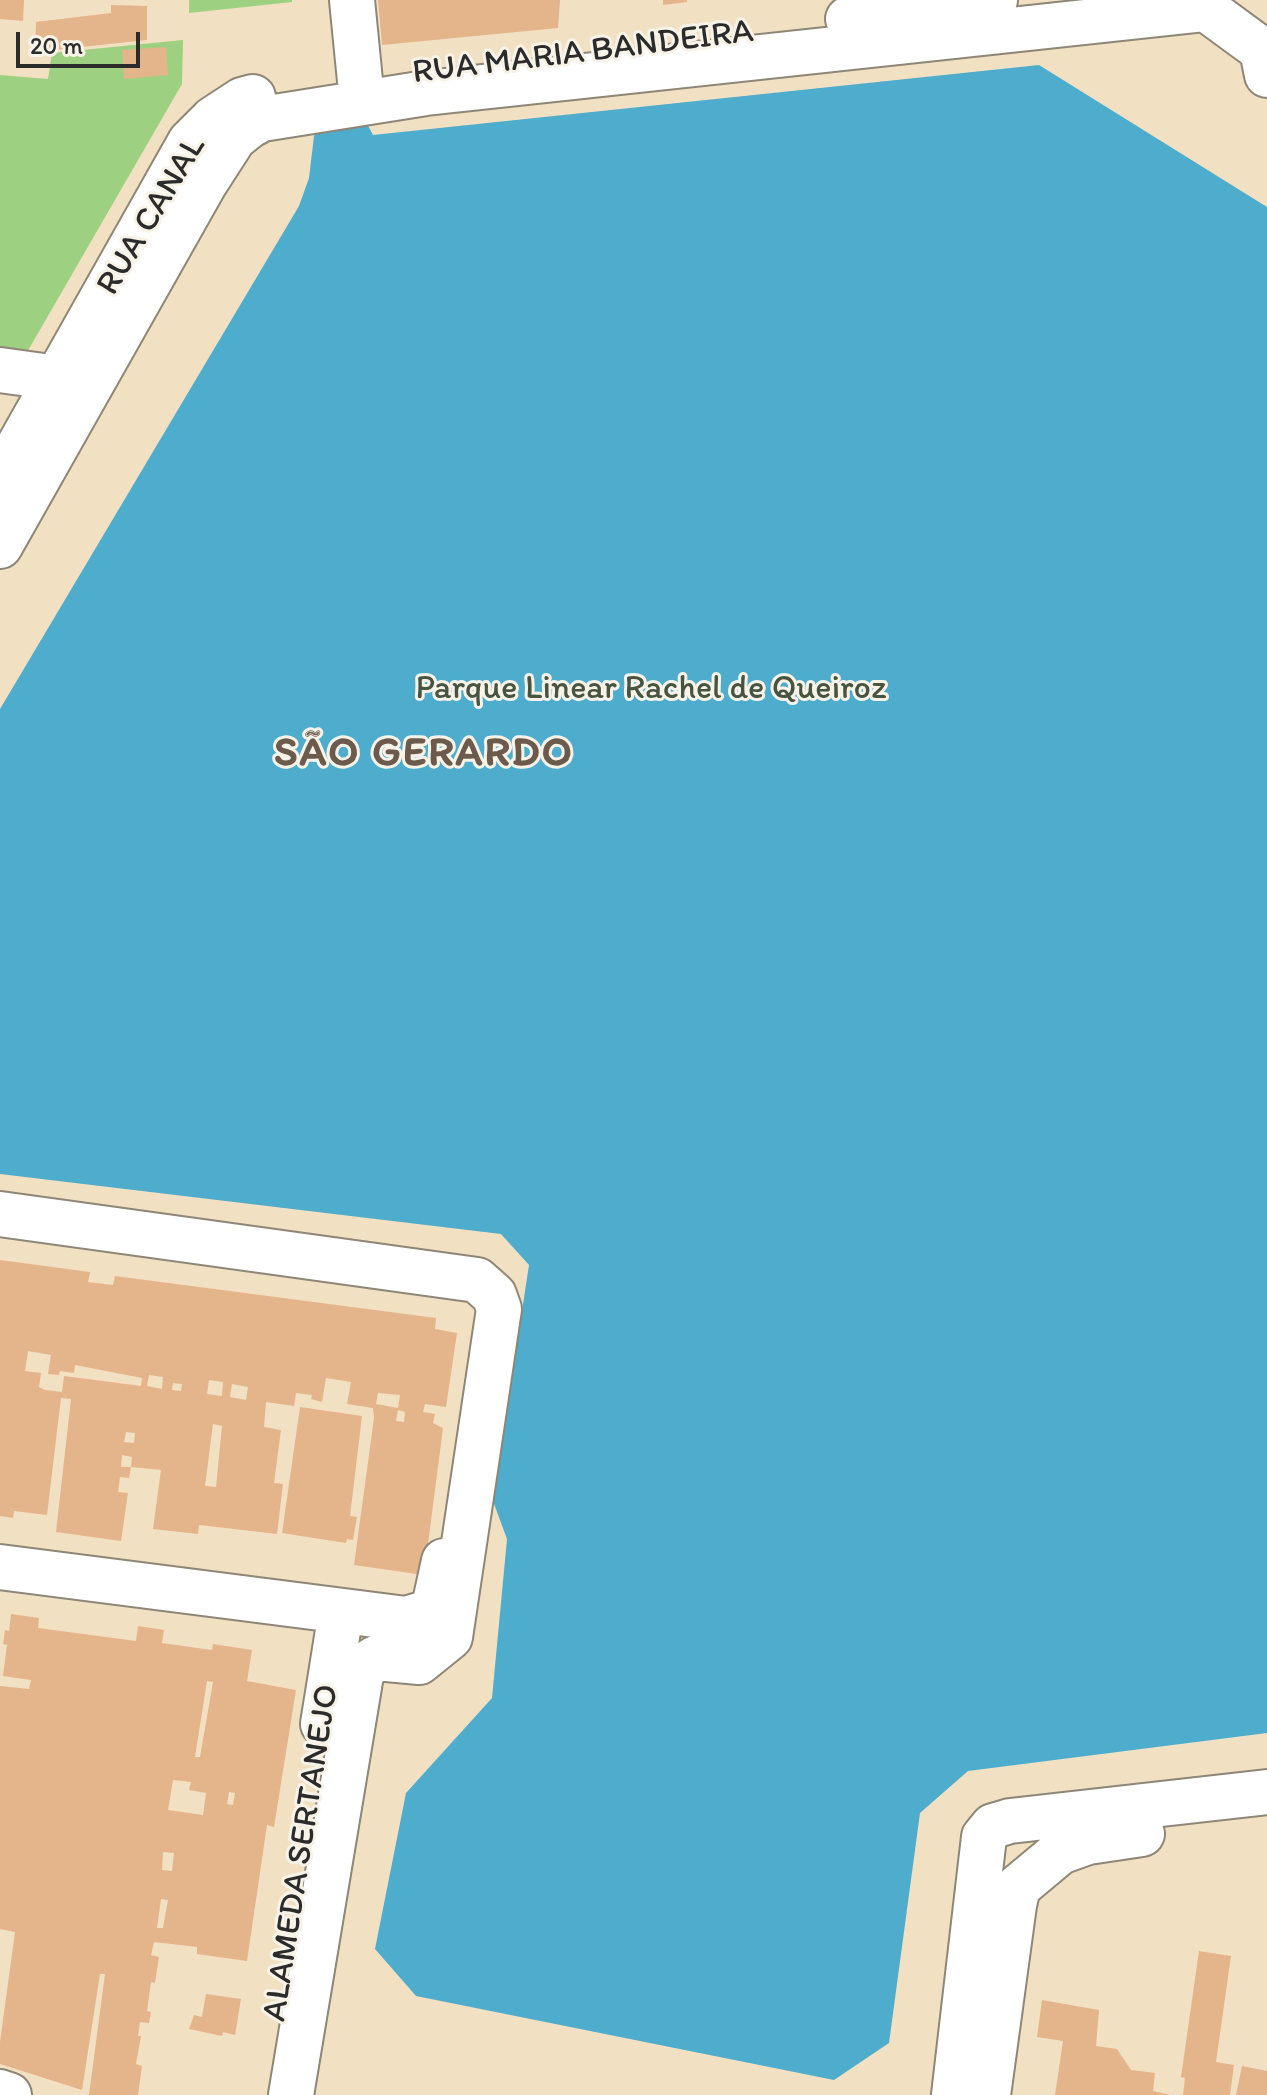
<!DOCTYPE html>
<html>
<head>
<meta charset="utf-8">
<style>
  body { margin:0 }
  #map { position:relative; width:1267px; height:2095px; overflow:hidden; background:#f2e0c3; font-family:Itim,sans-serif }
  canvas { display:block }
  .scale { position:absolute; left:16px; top:32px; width:124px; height:36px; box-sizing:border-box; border:4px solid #2b2b2b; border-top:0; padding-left:10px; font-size:24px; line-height:28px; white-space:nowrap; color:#2b2b2b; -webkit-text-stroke:6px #f7f3e8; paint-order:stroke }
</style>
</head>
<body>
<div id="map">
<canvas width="1267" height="2095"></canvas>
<div class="scale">20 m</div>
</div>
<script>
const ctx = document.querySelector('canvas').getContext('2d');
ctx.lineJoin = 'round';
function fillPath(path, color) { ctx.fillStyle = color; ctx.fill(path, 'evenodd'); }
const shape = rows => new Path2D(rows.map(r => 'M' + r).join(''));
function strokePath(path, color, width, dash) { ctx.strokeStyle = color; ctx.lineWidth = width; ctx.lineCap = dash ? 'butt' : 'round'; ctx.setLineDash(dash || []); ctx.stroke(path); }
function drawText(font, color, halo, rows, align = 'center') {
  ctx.font = font + ' Itim,sans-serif'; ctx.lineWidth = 6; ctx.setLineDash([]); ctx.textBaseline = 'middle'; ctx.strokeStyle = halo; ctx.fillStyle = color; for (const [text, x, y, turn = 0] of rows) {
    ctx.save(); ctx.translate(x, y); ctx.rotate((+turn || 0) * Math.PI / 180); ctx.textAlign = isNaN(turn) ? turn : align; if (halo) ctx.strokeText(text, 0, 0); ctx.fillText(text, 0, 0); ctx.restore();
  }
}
const green = shape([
  [189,0,292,0,292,2,189,13],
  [183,40,182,84,26,354,0,352,0,75,48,79,52,53]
]);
const water = shape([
  [1039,65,1267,207,1267,1733,968,1771,920,1813,889,2043,834,2080,416,1996,375,1949,406,1793,492,1698,507,1539,493,1501,529,1265,501,1234,0,1174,0,709,299,206,309,178,314,136,323,121,364,118,373,135]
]);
const building = shape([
  [0,0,24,0,23,21,0,19],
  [378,0,560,0,558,28,382,45],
  [663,0,687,0,687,2,663,5],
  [111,5,147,6,147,40,35,52,36,22,111,13],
  [166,47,168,75,124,79,122,50],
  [0,1260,90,1272,88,1282,113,1285,115,1276,436,1318,435,1329,457,1333,446,1407,425,1404,423,1412,435,1414,433,1423,443,1428,424,1575,354,1565,374,1418,373,1408,347,1404,351,1382,326,1378,322,1402,311,1399,312,1395,296,1393,294,1406,266,1402,264,1427,281,1430,274,1483,283,1484,277,1534,199,1525,198,1534,153,1529,161,1470,131,1467,132,1457,122,1455,121,1467,131,1467,129,1478,120,1477,118,1492,128,1493,121,1541,56,1532,71,1399,61,1398,47,1515,14,1511,13,1518,0,1516],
  [28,1351,51,1355,48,1374,59,1375,60,1371,74,1373,75,1365,142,1378,141,1386,64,1376,62,1392,45,1390,39,1387,41,1373,25,1371],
  [149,1375,163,1377,162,1389,147,1386],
  [209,1380,223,1382,222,1396,207,1394],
  [173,1383,182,1384,181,1391,172,1390],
  [232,1384,248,1387,246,1400,230,1397],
  [378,1393,400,1395,398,1408,376,1404],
  [398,1410,405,1412,404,1422,396,1421],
  [213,1424,222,1426,216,1487,205,1486],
  [126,1432,135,1433,134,1443,124,1442],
  [300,1407,362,1416,350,1516,357,1517,353,1540,347,1539,346,1543,282,1533],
  [11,1614,39,1618,38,1628,136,1641,138,1626,164,1630,162,1643,212,1650,213,1644,252,1650,247,1681,296,1690,274,1827,267,1825,247,1961,197,1954,197,1947,154,1942,151,1955,159,1957,155,1983,151,1982,147,2011,151,2012,149,2023,140,2022,138,2036,141,2036,136,2064,142,2066,138,2095,89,2095,105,1974,100,1974,82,2090,0,2064,0,2042,15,1932,0,1929,0,1686,29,1689,31,1680,3,1676,7,1645,3,1644,5,1630,9,1631],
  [207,1681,213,1682,200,1757,195,1757],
  [173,1780,191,1782,189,1790,206,1793,203,1815,168,1810],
  [229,1792,235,1793,233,1805,227,1804],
  [163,1852,174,1853,172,1871,162,1870],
  [161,1899,168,1900,163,1928,157,1928],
  [1199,1951,1231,1956,1216,2062,1234,2065,1230,2095,1183,2095,1185,2078,1181,2077],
  [206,1994,241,1999,235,2035,223,2032,222,2036,189,2029,194,2015,202,2017],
  [1042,2000,1099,2010,1096,2046,1117,2049,1131,2070,1155,2073,1153,2091,1171,2095,1055,2095,1063,2041,1037,2037],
  [1242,2066,1267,2071,1267,2095,1236,2095]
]);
const minor = shape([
  [352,0,360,81],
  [848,19,995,0],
  [0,370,58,378],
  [0,479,190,142,213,119,242,100,253,97],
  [0,546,205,183,234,138,249,126,262,119,426,93,1206,9,1262,50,1267,75],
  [0,1214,477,1280,494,1295,499,1309,450,1637,419,1662,376,1658,368,1663,361,1675,291,2095],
  [0,1567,406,1619,429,1612,434,1607,444,1561],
  [323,1724,341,1612],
  [0,2092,9,2095],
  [954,2095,984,1837,993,1826,1010,1821,1267,1792],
  [988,2095,1014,1905,1018,1887,1060,1852,1088,1842,1142,1834]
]);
const streetNames = [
  ["RUA MARIA BANDEIRA",583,53,-7],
  ["RUA CANAL",152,216,-59],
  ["ALAMEDA SERTANEJO",302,1853,-81]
];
const parkNames = [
  ["Parque Linear Rachel de Queiroz",651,689]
];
const districtNames = [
  ["SÃO GERARDO",424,754]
];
fillPath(green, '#9dd181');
fillPath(water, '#4eadcd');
fillPath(building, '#e4b48a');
strokePath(minor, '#8e8677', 48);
strokePath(minor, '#fff', 44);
drawText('34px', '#2b2b2b', '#f7f3e8', streetNames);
drawText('34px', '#485440', '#f7f3e8', parkNames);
ctx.letterSpacing = '2px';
drawText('bold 42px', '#6c5b4c', '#f7f3e8', districtNames);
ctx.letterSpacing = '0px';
</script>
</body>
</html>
